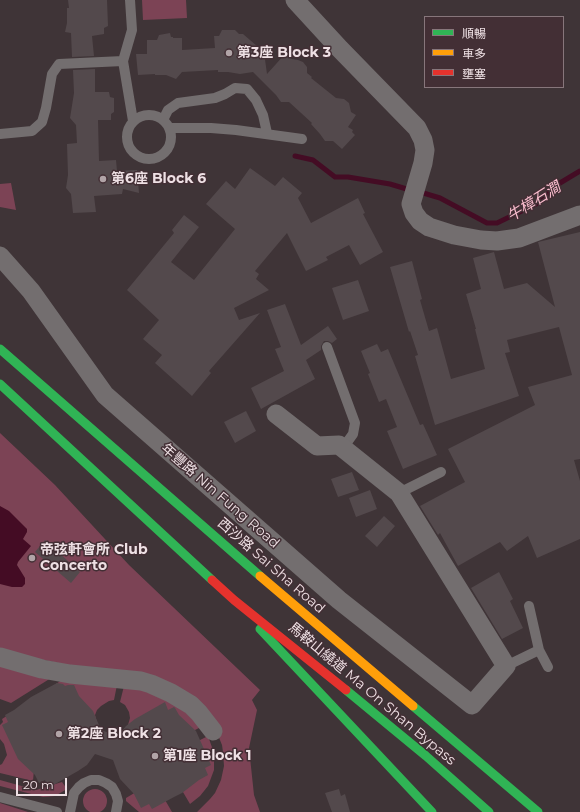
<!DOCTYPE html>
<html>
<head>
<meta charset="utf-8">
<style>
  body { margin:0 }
  #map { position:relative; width:580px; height:812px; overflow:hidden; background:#3f3437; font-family:Montserrat,"Noto Sans TC",sans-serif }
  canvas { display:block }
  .legend { position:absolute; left:424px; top:16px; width:140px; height:72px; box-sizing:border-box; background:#432f35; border:1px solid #87767b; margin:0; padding:5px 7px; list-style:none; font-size:12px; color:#eee0e4 }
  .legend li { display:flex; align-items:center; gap:8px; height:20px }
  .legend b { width:20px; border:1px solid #87767b }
  .scale { position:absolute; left:16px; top:778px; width:51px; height:18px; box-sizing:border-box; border:2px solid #eee0e4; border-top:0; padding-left:5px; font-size:12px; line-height:14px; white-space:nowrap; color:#eee0e4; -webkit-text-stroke:3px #432f35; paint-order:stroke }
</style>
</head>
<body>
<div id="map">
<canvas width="580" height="812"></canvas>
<ul class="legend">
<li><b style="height:5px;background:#30b455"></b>順暢</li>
<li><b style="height:5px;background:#ff9f0a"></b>車多</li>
<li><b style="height:5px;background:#e5322d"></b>壅塞</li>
</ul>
<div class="scale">20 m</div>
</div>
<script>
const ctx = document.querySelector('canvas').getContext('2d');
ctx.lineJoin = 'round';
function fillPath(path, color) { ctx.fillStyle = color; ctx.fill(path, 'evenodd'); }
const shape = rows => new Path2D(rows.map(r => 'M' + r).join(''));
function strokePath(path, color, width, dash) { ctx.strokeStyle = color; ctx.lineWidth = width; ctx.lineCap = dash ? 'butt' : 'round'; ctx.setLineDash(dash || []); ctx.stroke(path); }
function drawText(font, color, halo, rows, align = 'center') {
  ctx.font = font + ' Montserrat,"Noto Sans TC",sans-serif'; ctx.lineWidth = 3; ctx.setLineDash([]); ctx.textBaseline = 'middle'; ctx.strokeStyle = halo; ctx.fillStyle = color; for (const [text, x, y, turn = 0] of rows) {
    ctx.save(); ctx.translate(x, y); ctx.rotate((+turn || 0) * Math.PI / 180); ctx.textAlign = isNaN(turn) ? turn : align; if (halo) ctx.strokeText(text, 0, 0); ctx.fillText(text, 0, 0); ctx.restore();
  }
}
const green = shape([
  [142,0,186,0,187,18,143,20],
  [11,183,16,210,0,207,0,184],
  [0,433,55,485,129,565,260,690,252,700,257,710,249,748,254,795,260,812,197,812,210,799,215,793,221,780,224,766,223,752,222,745,209,713,87,669,0,651],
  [0,664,51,678,11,703,0,699],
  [62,680,117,685,114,700,109,701,101,706,97,710,95,715,98,726,105,733,34,769,33,781,0,773,0,765,2,764,7,755,4,744,0,739,0,725,3,722,2,719],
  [124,686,139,688,180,707,201,727,193,731,118,740,117,736,128,725,130,718,129,712,125,705,120,702],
  [208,736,214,753,214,770,208,786,200,796,190,804,180,787,198,741],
  [0,780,36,790,62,782,67,789,55,796,43,797,0,786],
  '83 801a12 12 0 1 1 24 0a12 12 0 1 1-24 0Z',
  [136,792,161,793,172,812,139,812,126,801,126,798],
  [0,803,28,812,0,812]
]);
const water = shape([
  [0,506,9,511,27,529,27,532,23,539,31,546,18,562,17,565,25,578,25,584,22,587,12,587,0,584]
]);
const stream = shape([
  [295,156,313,160,335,177,348,177,390,184,410,190],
  [420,192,440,198,487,223,497,223,536,204,560,183,580,171]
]);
const building = shape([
  [68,0,107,0,108,26,104,28,104,34,92,36,94,56,72,57,71,33,65,32,67,23,67,8,69,8],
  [222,30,235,30,239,34,243,34,264,52,267,74,285,54,292,59,298,60,303,62,307,67,307,73,312,77,311,78,336,98,344,99,349,103,351,112,356,115,348,127,353,130,352,132,355,135,342,149,333,141,325,141,320,134,311,124,312,123,289,102,281,102,276,95,253,72,240,74,228,72,218,72,218,70,182,72,176,79,166,75,155,75,155,74,138,75,136,54,147,54,147,40,157,40,159,35,170,33,171,37,173,37,173,38,182,38,182,50,215,48,214,36,219,36],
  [95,69,95,92,109,92,110,97,114,98,114,112,111,114,111,120,98,120,99,161,116,160,117,171,137,170,139,193,123,189,122,194,94,196,96,212,73,213,71,194,66,188,68,175,67,144,77,143,76,125,70,118,74,93,73,70],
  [250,168,275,186,283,177,302,193,298,198,311,223,358,198,365,213,363,214,383,252,360,265,349,245,326,257,328,260,306,271,287,233,255,271,259,274,256,279,269,290,234,308,239,320,260,313,209,371,211,373,192,396,155,363,162,355,143,339,159,320,127,290,174,233,172,230,184,215,199,227,171,262,194,280,235,229,206,204,226,181,235,189],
  [580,232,580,459,574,460,580,481,580,539,537,558,528,536,507,551,500,542,458,566,440,533,438,535,420,506,465,482,448,449,535,405,528,387,572,375,559,327,507,340,510,352,505,353,519,396,435,425,415,356,418,355,410,331,409,332,390,267,412,261,422,299,420,300,429,331,437,328,451,379,485,369,475,329,476,329,466,294,481,289,473,258,494,252,504,289,527,283,555,307,538,242],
  [358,280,369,311,343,320,332,288],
  [285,304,301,345,328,326,337,339,332,343,328,341,324,341,321,346,321,350,306,360,315,379,261,409,251,388,284,371,275,349,281,347,267,310],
  [377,344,381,352,388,349,420,425,423,424,437,455,403,469,387,431,397,427,386,399,379,402,368,374,370,373,361,351],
  [246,411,256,431,235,443,224,422],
  [352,472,359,490,338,497,331,479],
  [370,490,377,509,356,517,349,498],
  [384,516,395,526,377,547,365,536],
  [45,540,80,572,71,583,35,552],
  [499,572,513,599,510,601,523,628,502,639,471,588],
  [57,683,63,684,65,686,68,685,74,685,79,696,93,711,101,730,118,736,126,726,135,719,165,702,168,710,174,707,175,708,179,715,196,731,211,765,205,768,208,775,199,780,182,793,174,797,152,809,149,804,141,808,134,794,120,779,113,760,95,754,87,765,78,771,48,788,45,780,39,783,35,775,18,759,2,725,8,722,5,715,14,710,31,697],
  [339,789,341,796,345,794,350,812,332,812,325,793]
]);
const lane = shape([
  [130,0,132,30,123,61,133,121],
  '127 137a22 22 0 1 1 44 0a22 22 0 1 1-44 0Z',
  [163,120,168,110,178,103,215,98,225,94,235,88,247,89,256,100,263,115,267,133],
  [169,128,211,128,236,130,302,139],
  [0,134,32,131,42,122,46,108,52,74,59,64,123,61],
  [327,347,355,423,353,434,343,448],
  [399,493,441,472],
  [539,650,548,667],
  [506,666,539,650,529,606],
  [0,797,57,812],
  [70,812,74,793,79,787,84,783,91,780,99,780,106,783,112,787,116,794,118,801,116,812]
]);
const street = shape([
  [295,0,340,49,417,128,423,140,425,150,423,163,411,204,414,213,420,221,429,227,454,235,481,240,497,241,519,238,580,215],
  [0,256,31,291,105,395,339,600,472,705,506,666,399,493,339,445,317,446,276,414],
  [0,657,42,669,70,674,141,681,151,684,171,693,191,705,199,713,213,731]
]);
const fast = shape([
  [0,349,260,576],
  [0,384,212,580],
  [260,629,432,812],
  [346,690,426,756,489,812],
  [413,706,538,812]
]);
const slow = shape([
  [260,576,413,706]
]);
const jam = shape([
  [212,580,234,600,346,690]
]);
const markers = [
  [229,53,4,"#b1a4a7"],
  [103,179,4,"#b1a4a7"],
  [32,558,4,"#b1a4a7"],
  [59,734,4,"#b1a4a7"],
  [155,756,4,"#b1a4a7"]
];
const poiNames = [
  ["第3座 Block 3",237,53],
  ["第6座 Block 6",111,179],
  ["帝弦軒會所 Club",40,550],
  ["Concerto",40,566],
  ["第2座 Block 2",67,734],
  ["第1座 Block 1",163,756]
];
const streetNames = [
  ["年豐路 Nin Fung Road",220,496,41],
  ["西沙路 Sai Sha Road",271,566,41],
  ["馬鞍山繞道 Ma On Shan Bypass",372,694,40]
];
const waterNames = [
  ["牛樟石澗",534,202,-32]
];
fillPath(green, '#7c4355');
fillPath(water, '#440c24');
strokePath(stream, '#440c24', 5);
fillPath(building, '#53494c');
strokePath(lane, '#736e6f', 10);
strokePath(street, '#736e6f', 19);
strokePath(fast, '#30b455', 9);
strokePath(slow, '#ff9f0a', 9);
strokePath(jam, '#e5322d', 9);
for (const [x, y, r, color] of markers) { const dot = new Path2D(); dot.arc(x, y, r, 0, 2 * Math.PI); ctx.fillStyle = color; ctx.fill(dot); strokePath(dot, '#432f35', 1.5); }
drawText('bold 14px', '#eee0e4', '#432f35', poiNames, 'left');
drawText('14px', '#eee0e4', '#432f35', streetNames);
drawText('italic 15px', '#f9bccd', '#432f35', waterNames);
</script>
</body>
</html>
